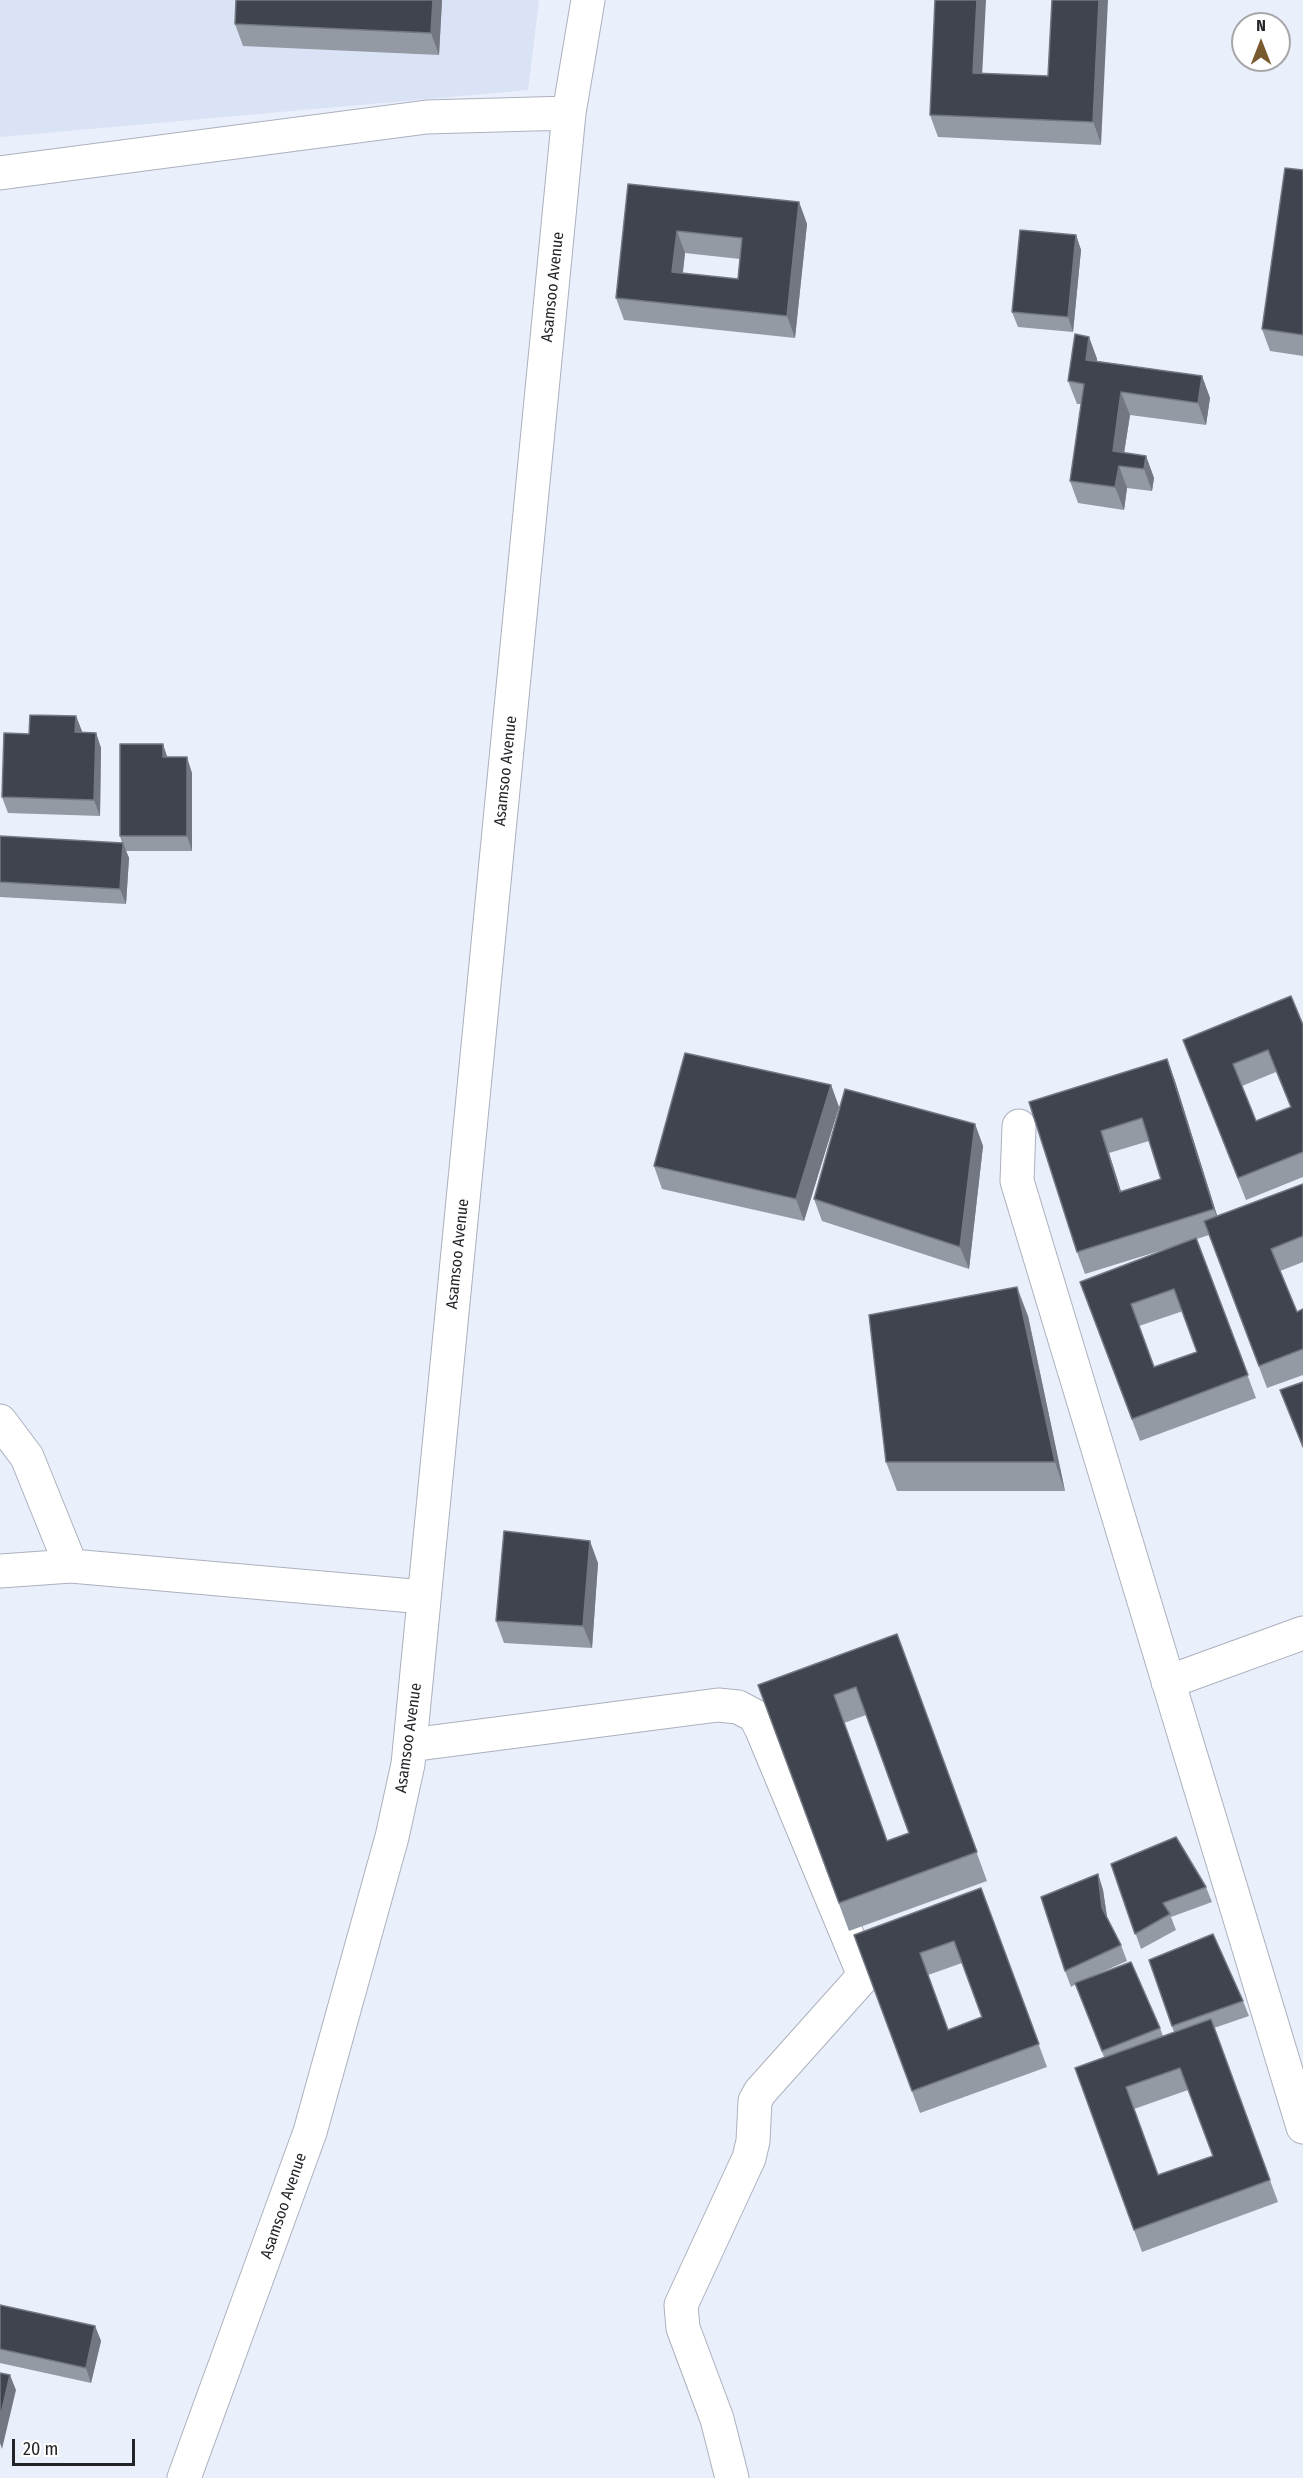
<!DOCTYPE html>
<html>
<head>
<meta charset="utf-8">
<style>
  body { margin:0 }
  #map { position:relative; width:1303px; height:2478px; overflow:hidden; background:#e9effb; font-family:"Fira Sans Condensed",sans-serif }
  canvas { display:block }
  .north { position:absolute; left:1231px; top:12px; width:60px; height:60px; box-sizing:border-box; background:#fff; border:2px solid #a7a7a9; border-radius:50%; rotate:0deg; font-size:16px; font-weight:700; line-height:24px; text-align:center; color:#222428 }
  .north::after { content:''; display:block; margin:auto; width:21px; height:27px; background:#795a2f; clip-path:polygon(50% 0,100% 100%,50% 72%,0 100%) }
  .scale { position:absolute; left:12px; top:2439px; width:123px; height:27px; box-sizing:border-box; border:3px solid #222428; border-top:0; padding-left:8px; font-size:18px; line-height:21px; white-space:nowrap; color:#222428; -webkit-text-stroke:4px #fff; paint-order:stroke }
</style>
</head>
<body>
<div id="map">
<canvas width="1303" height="2478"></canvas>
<div class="north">N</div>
<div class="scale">20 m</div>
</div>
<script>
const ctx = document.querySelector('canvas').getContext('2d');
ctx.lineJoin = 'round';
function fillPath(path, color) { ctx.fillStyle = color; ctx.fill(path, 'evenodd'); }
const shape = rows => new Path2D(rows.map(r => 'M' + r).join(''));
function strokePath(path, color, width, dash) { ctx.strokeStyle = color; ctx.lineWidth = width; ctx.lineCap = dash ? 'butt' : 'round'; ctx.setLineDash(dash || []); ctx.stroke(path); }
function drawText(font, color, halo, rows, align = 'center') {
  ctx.font = font + ' "Fira Sans Condensed",sans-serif'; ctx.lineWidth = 6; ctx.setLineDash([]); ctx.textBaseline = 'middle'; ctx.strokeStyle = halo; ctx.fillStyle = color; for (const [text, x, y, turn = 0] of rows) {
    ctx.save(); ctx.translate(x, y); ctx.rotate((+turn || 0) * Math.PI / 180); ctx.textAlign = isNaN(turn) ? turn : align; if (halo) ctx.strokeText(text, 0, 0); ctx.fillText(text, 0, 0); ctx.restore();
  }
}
const built = shape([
  [0,0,539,0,528,90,0,137]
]);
const minor = shape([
  [0,173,427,117,569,113],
  [1019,1126,1017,1181,1303,2127],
  [0,1421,27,1457,71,1566],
  [0,1571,71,1566,424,1597],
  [1168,1682,1303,1633],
  [410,1745,718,1705,738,1707,755,1716,762,1730,861,1968,861,1979,760,2092,755,2101,753,2141,749,2158,681,2305,683,2328,717,2419,732,2478],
  [184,2478,310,2132,392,1837,408,1764,569,113,588,0]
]);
const wall = shape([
  [442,0,439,55,243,46,235,24],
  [1052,0,1101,145,938,137,930,115,982,74,1048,76],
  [1303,170,1303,356,1270,351,1262,329],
  [628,184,799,202,807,224,795,338,624,320,616,298],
  [685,253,740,259,738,279,683,273],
  [1076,235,1081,250,1073,332,1018,327,1012,312],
  [1089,337,1097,359,1097,361,1202,376,1210,398,1206,425,1130,415,1124,453,1146,456,1154,478,1152,491,1127,488,1124,510,1078,503,1070,481,1081,404,1077,404,1068,381],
  [76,716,82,733,96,733,101,748,100,816,8,813,2,797,29,734],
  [168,757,192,773,192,851,126,851,129,858,126,904,0,897,0,836,122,843,120,836],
  [1303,1025,1303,1177,1246,1200,1183,1040],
  [1276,1072,1291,1108,1256,1121,1242,1086],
  [1167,1059,1175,1081,1217,1216,1303,1184,1303,1262,1280,1271,1297,1312,1303,1309,1303,1375,1267,1388,1209,1235,1197,1239,1256,1398,1140,1441,1088,1304,1169,1248,1085,1274,1077,1252,1029,1102],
  [1149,1141,1161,1179,1121,1191,1109,1153],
  [1183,1311,1197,1352,1154,1367,1139,1326],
  [831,1085,839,1107,804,1221,662,1189,654,1166],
  [975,1124,983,1146,969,1269,822,1221,814,1199],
  [1028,1316,1065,1491,897,1491,886,1462],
  [598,1563,592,1648,504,1643,496,1621],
  [897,1634,987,1881,849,1931,758,1685],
  [866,1715,909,1834,887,1841,844,1723],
  [1111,1864,1206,1887,1212,1902,1171,1917,1176,1930,1141,1949],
  [1098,1874,1103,1890,1107,1918,1121,1945,1127,1961,1093,1976,1160,2028,1163,2036,1174,2032,1149,1960,1243,2001,1249,2016,1214,2028,1278,2202,1142,2252,1075,2068,1104,2057,1076,1984,1071,1987,1065,1971],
  [1188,2090,1213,2156,1158,2175,1134,2109],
  [981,1888,1047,2067,920,2113,854,1935],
  [962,1963,982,2017,948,2030,928,1975],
  [0,2305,95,2326,101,2341,91,2383,0,2363]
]);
const shadedWall = shape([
  [433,0,442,0,439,55,431,33],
  [977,0,986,0,981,96,973,73],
  [1099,0,1108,0,1101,145,1093,122],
  [799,202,807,224,795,338,787,316],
  [677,231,685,253,680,294,672,272],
  [1076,235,1081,250,1073,332,1068,317],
  [1089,337,1097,359,1094,382,1086,360],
  [1202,376,1210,398,1206,425,1198,403],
  [1121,392,1130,415,1122,466,1119,466,1127,488,1124,510,1115,487,1113,451],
  [1146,456,1154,478,1152,491,1144,469],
  [76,716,82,731,81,748,75,732],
  [96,733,101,748,100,816,94,800],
  [163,744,168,759,163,757],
  [187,757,192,773,192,851,187,836],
  [123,843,129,858,126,904,120,889],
  [1167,1059,1175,1081,1222,1231,1214,1209],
  [831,1085,839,1107,804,1221,796,1199],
  [975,1124,983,1146,969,1269,960,1247],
  [1101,1131,1109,1153,1128,1214,1120,1192],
  [1017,1287,1028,1316,1065,1491,1055,1462],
  [590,1541,598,1563,592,1648,583,1626],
  [1098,1874,1103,1890,1108,1923,1102,1908],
  [95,2326,101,2341,91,2383,86,2368],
  [10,2375,16,2390,2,2449,0,2443,0,2418]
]);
const building = shape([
  [236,0,433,0,431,33,235,24,236,0],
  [935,0,977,0,973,73,1048,76,1052,0,1099,0,1093,122,930,115,935,0],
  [1285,168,1303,170,1303,335,1262,329,1285,168],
  [628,184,799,202,787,316,616,298,628,184],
  [677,231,742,238,738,279,672,272,677,231],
  [1020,230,1076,235,1068,317,1012,312,1020,230],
  [1075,334,1089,337,1086,360,1202,376,1198,403,1121,392,1113,451,1146,456,1144,469,1119,466,1115,487,1070,481,1084,384,1068,381,1075,334],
  [30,715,76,716,75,732,96,733,94,800,2,797,4,733,29,734,30,715],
  [120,744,163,744,163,757,187,757,187,836,120,836,120,744],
  [0,836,123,843,120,889,0,882,0,836],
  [1291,996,1303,1025,1303,1152,1238,1178,1183,1040,1291,996],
  [1268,1050,1291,1107,1256,1121,1233,1064,1268,1050],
  [685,1053,831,1085,796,1199,654,1166,685,1053],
  [1167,1059,1214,1209,1077,1252,1029,1102,1167,1059],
  [1142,1118,1161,1179,1120,1192,1101,1131,1142,1118],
  [845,1089,975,1124,960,1247,814,1199,845,1089],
  [1303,1184,1303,1236,1271,1249,1297,1312,1303,1309,1303,1349,1259,1366,1204,1221,1303,1184],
  [1196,1238,1248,1375,1132,1419,1080,1282,1196,1238],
  [1174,1289,1197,1352,1154,1367,1131,1304,1174,1289],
  [1017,1287,1055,1462,886,1462,869,1315,1017,1287],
  [1303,1382,1303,1447,1280,1390,1303,1382],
  [504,1531,590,1541,583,1626,496,1621,504,1531],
  [897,1634,977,1852,839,1903,758,1685,897,1634],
  [856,1687,909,1833,887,1841,834,1695,856,1687],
  [1176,1837,1206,1887,1163,1903,1170,1914,1135,1934,1111,1864,1176,1837],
  [1098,1874,1102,1908,1121,1945,1065,1971,1041,1897,1098,1874],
  [981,1888,1039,2044,912,2091,854,1935,981,1888],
  [954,1941,982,2017,948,2030,920,1953,954,1941],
  [1213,1934,1243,2001,1172,2026,1149,1960,1213,1934],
  [1131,1962,1160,2028,1102,2051,1075,1983,1131,1962],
  [1211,2019,1270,2180,1134,2230,1075,2068,1211,2019],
  [1180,2068,1213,2156,1158,2175,1126,2087,1180,2068],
  [0,2305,95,2326,86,2368,0,2349,0,2305],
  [0,2373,10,2375,0,2418,0,2373]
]);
const streetNames = [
  ["Asamsoo Avenue",553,287,-84],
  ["Asamsoo Avenue",506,771,-84],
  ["Asamsoo Avenue",458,1254,-84],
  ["Asamsoo Avenue",409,1738,-82],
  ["Asamsoo Avenue",284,2206,-71]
];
fillPath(built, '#dae2f5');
strokePath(minor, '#acb1bd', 35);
strokePath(minor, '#fff', 33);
fillPath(wall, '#949aa4');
fillPath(shadedWall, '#737782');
fillPath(building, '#40444e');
strokePath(building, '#737782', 1.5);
drawText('16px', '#222428', '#fff', streetNames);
</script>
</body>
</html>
